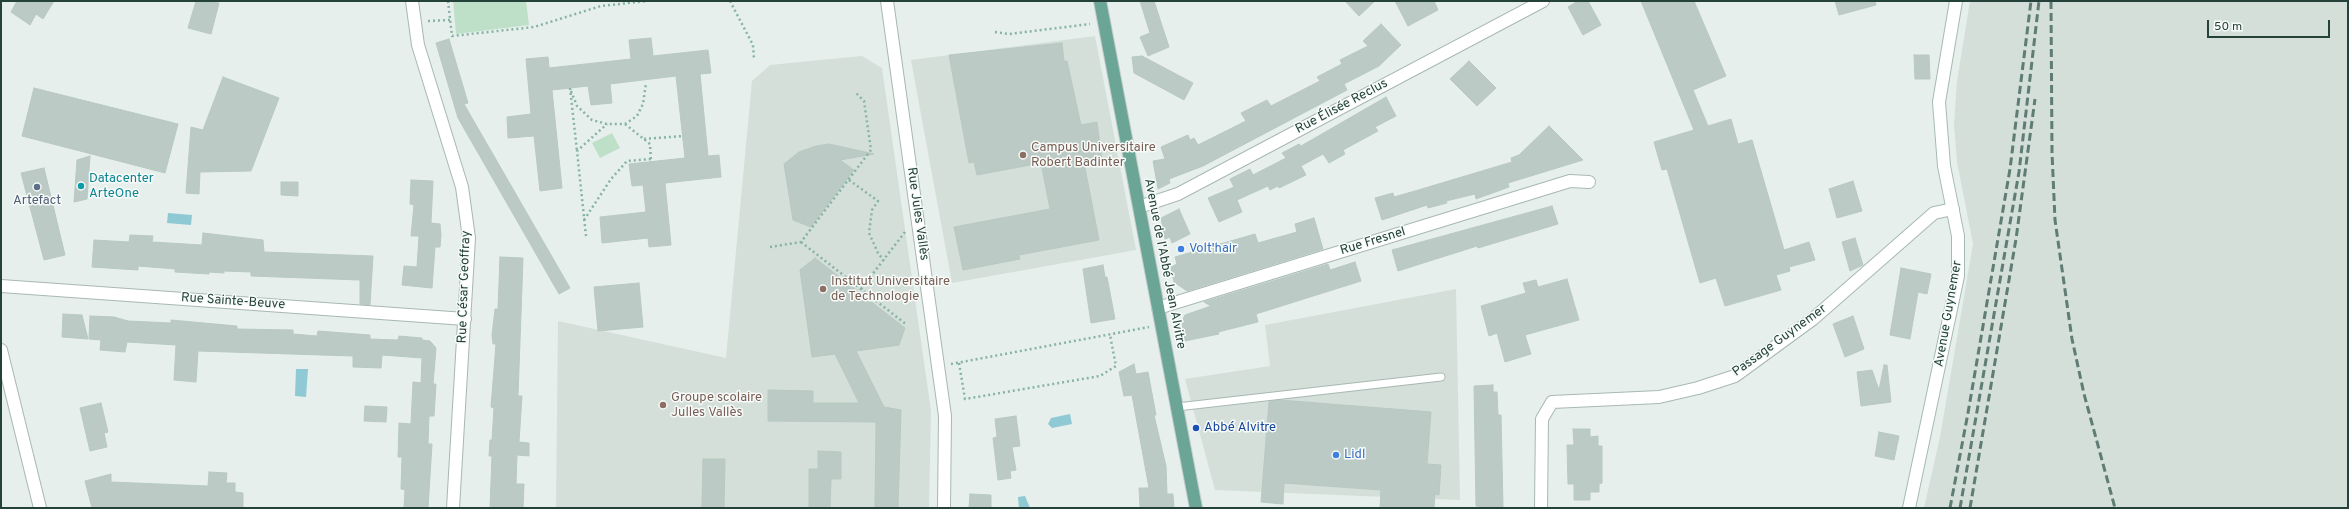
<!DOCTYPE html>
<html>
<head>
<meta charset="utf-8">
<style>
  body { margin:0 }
  #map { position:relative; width:2349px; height:509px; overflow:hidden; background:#e6efeb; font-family:Overpass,sans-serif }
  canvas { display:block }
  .frame { position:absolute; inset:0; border:2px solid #24423a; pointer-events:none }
  .scale { position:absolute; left:2207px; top:20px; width:123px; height:18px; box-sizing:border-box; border:2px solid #24423a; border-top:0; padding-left:5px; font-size:12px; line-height:14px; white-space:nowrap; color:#24423a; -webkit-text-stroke:3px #f7fbf9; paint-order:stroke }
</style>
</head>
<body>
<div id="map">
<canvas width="2349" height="509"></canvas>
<div class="frame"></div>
<div class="scale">50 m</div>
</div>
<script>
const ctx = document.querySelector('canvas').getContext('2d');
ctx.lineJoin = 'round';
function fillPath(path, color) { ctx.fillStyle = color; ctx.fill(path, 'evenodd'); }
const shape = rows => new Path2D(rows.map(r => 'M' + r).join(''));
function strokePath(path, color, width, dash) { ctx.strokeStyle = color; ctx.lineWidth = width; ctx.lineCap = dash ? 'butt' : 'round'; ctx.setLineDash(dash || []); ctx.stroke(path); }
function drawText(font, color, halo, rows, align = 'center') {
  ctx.font = font + ' Overpass,sans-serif'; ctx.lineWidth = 3; ctx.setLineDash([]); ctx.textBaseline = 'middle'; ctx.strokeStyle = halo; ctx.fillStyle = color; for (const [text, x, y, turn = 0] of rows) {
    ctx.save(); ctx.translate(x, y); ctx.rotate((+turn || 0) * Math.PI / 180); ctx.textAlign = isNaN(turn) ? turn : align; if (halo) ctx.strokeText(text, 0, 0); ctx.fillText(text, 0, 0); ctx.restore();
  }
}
const built = shape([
  [1970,1,2348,1,2348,508,1924,508,1940,437,1973,244,1957,162,1954,125,1957,81],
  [1095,36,1136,250,952,283,911,60],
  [862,56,882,68,931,411,929,508,556,508,558,321,726,358,752,81,770,65],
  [1456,289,1460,500,1215,490,1185,379,1270,366,1265,325]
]);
const green = shape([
  [453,1,526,1,529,25,456,34],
  [612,133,620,148,600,158,592,143]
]);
const water = shape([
  [168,213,192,215,191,225,167,223],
  [296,369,308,369,306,397,295,396],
  [1070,414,1072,424,1052,428,1048,424,1051,418],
  [1025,496,1030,508,1019,508,1018,497]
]);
const building = shape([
  [17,1,54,1,43,19,36,14,30,25,11,12,17,1],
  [196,1,219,3,211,34,188,28,196,1],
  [1140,1,1154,1,1169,47,1148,56,1140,37,1150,33,1140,1],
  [1345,1,1375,1,1359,16,1345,1],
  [1395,1,1434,1,1438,10,1408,26,1395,1],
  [1578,1,1588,1,1601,25,1583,35,1568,7,1578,1],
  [1641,1,1694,1,1726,76,1693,90,1708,126,1731,119,1738,144,1752,140,1784,250,1809,242,1815,260,1789,267,1790,271,1776,275,1781,290,1725,306,1716,278,1700,283,1667,169,1662,170,1654,142,1694,130,1641,1],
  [1835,1,1875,1,1876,5,1839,15,1835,1],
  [1381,24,1401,45,1379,66,1344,84,1347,90,1203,166,1169,179,1170,183,1158,189,1153,161,1165,159,1161,147,1188,135,1190,140,1194,138,1198,145,1246,121,1241,113,1267,100,1271,106,1320,81,1317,77,1342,64,1340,60,1368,46,1363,41,1381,24],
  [651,38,653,56,708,50,711,73,700,74,708,156,719,155,721,177,665,183,671,245,649,247,648,238,602,243,600,217,646,212,643,185,632,186,629,164,685,158,676,76,610,84,612,103,591,105,588,86,552,90,562,188,540,191,534,136,508,138,507,117,531,114,526,59,548,57,549,68,631,59,629,40,651,38],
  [449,39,468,103,464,104,570,288,559,294,458,118,436,43,449,39],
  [1062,43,1064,61,1067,61,1081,125,1097,122,1102,160,1084,163,1099,240,1019,255,1020,259,963,270,954,227,1050,209,1041,163,977,175,974,162,969,163,949,55,1062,43],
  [1914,55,1929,55,1930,79,1915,79,1914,55],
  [1142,56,1193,83,1184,100,1134,73,1132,57,1142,56],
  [1469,61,1496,88,1477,106,1450,79,1469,61],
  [223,77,279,98,251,171,200,172,199,194,186,193,191,127,203,130,223,77],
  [34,88,178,124,165,173,22,136,34,88],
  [1386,97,1396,116,1375,127,1378,131,1343,150,1345,154,1329,163,1323,154,1301,166,1306,175,1279,188,1278,186,1270,190,1268,186,1237,200,1242,212,1219,222,1208,198,1234,187,1230,179,1250,169,1253,175,1286,158,1282,153,1299,144,1301,146,1386,97],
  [1549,126,1583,160,1508,183,1509,187,1476,199,1475,194,1446,201,1447,203,1428,208,1427,205,1382,220,1375,198,1393,193,1394,197,1415,191,1512,162,1511,158,1519,155,1549,126],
  [829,144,874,154,840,160,854,170,811,227,793,220,784,164,799,152,816,146,829,144],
  [90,156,87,199,74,202,77,160,90,156],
  [44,168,65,255,44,260,21,173,44,168],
  [411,180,433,181,431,223,440,224,441,235,440,247,435,247,432,288,402,285,404,266,417,267,419,236,411,236,414,205,410,204,411,180],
  [1853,181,1862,211,1837,218,1829,189,1853,181],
  [281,182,298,182,298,196,281,195,281,182],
  [1552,206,1558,224,1478,248,1477,246,1398,271,1392,250,1552,206],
  [1179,209,1190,234,1172,243,1170,237,1165,239,1161,218,1179,209],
  [1314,218,1323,249,1187,291,1174,282,1171,267,1177,264,1175,257,1255,234,1258,243,1297,232,1295,224,1314,218],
  [203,233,263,240,264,252,373,256,370,305,360,304,360,280,251,276,251,272,224,271,224,273,209,272,209,274,175,272,175,269,164,268,138,266,138,270,92,267,94,240,129,242,130,235,153,236,152,242,202,245,203,233],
  [1855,238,1863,265,1850,271,1842,242,1855,238],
  [500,257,523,258,518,396,522,396,519,442,529,443,529,456,517,455,516,484,524,484,523,508,490,508,492,456,489,456,490,440,492,440,494,408,491,407,496,344,493,344,492,335,495,309,498,309,500,257],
  [815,258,905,328,899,345,856,351,884,407,901,410,898,508,875,508,876,422,768,421,768,390,813,391,813,403,859,403,835,354,812,357,800,270,815,258],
  [1355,262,1361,281,1256,314,1258,322,1218,332,1219,334,1185,341,1182,322,1185,315,1211,306,1204,302,1328,264,1330,270,1355,262],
  [1103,265,1105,277,1107,277,1115,319,1091,323,1083,269,1103,265],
  [1901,268,1931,274,1927,294,1918,292,1910,339,1890,335,1901,268],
  [1567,279,1579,320,1525,335,1531,354,1505,362,1497,333,1489,336,1481,306,1526,293,1523,283,1536,280,1538,287,1567,279],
  [639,283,643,327,598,331,594,287,639,283],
  [63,314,82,315,88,339,62,337,63,314],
  [90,316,114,317,128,321,171,323,171,320,237,326,237,329,293,330,293,334,317,336,318,331,370,335,370,339,398,340,399,336,422,338,422,340,430,341,436,348,433,384,436,384,434,416,429,416,428,444,432,444,428,508,404,508,405,490,401,489,402,457,398,457,399,423,411,424,413,382,421,383,422,358,382,355,381,368,353,367,353,356,198,351,196,382,174,380,176,345,127,342,125,352,100,350,101,340,89,339,90,316],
  [1853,316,1864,349,1845,357,1833,324,1853,316],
  [1134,364,1136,374,1148,372,1156,415,1154,415,1166,466,1167,494,1173,494,1174,508,1140,507,1139,488,1149,488,1132,395,1124,396,1119,372,1134,364],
  [1884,365,1887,365,1891,402,1861,406,1857,372,1872,370,1879,390,1884,365],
  [1493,385,1493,392,1497,392,1498,415,1501,415,1503,508,1476,506,1474,386,1493,385],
  [1280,400,1431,412,1427,464,1441,465,1439,495,1435,494,1434,508,1380,508,1381,490,1284,483,1283,504,1261,502,1269,402,1280,400],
  [101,403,108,432,104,433,107,447,90,451,80,408,101,403],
  [365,406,387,407,386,422,364,421,365,406],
  [1016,416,1020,446,1012,447,1016,470,1010,471,1011,478,998,480,993,438,997,437,995,419,1016,416],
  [1573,429,1590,429,1590,437,1598,436,1598,446,1602,446,1602,483,1599,484,1599,492,1590,492,1590,500,1574,500,1574,484,1568,484,1567,445,1574,445,1573,429],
  [1879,432,1899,436,1894,460,1875,456,1879,432],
  [818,451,841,452,841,479,831,479,830,508,809,508,809,469,818,469,818,451],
  [703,459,725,459,724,508,702,508,703,459],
  [209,472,227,473,226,483,235,483,235,492,243,493,243,508,92,508,85,481,111,474,111,482,208,486,209,472],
  [970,494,991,495,991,508,969,508,970,494]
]);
const path = shape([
  [448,1,452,36,534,27,601,6,647,1],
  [730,1,753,45,754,59],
  [428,21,450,20],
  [995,32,1009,34,1090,24],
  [570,88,577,151],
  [571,91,577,106,592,120,607,124,625,124,637,116,643,104,646,83],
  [625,124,650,144,651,162],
  [644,139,683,136],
  [849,180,878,201,872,210,869,233,878,253,884,261],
  [584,220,611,179,627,161,651,159],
  [586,236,577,151,607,124],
  [801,242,907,325],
  [770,247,801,242,871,150,864,101,855,92],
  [861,289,905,232],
  [959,363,965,399,1100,376,1116,366,1110,335],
  [951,364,1149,327]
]);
const service = shape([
  [1177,407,1441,377]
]);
const minor = shape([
  [412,1,418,45,462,187,469,238,453,508],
  [887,1,945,416,944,508],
  [1139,207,1178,194,1543,1],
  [1,286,465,319],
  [1158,308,1570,181,1589,182],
  [1,350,40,508],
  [1541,508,1542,419,1552,402,1659,397,1698,388,1735,376,1813,319,1934,213,1953,209]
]);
const secondary = shape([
  [1909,508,1958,276,1958,236,1944,166,1939,102,1956,1]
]);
const primary = shape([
  [1100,1,1196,508]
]);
const rail = shape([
  [2051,1,2052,153,2055,220,2072,339,2084,394,2115,508],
  [1950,508,1968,413,2010,169,2031,1],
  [1960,508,2019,172,2039,1],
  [1970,508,2016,239,2035,99]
]);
const markers = [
  [1023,155,4,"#8d6e63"],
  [81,186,4,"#0f9aa8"],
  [37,187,4,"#5c6f8a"],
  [1181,249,4,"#3f7fe0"],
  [823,289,4,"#8d6e63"],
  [663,405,4,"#8d6e63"],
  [1196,428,4,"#1a4fb4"],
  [1336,455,4,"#3f7fe0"]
];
const streetNames = [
  ["Rue Élisée Reclus",1342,107,-28],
  ["Rue Jules Vallès",917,214,82],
  ["Rue Fresnel",1373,242,-17],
  ["Avenue de l'Abbé Jean Alvitre",1164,264,79],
  ["Rue César Geoffray",465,287,-88],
  ["Rue Sainte-Beuve",233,302,4],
  ["Avenue Guynemer",1949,314,-80],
  ["Passage Guynemer",1780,341,-36]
];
const educationNames = [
  ["Campus Universitaire",1031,148],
  ["Robert Badinter",1031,163],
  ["Institut Universitaire",831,282],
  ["de Technologie",831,297],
  ["Groupe scolaire",671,398],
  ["Julles Vallès",671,413]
];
const cultureNames = [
  ["Datacenter",89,179],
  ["ArteOne",89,194]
];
const serviceNames = [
  ["Artefact",37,201]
];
const shopNames = [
  ["Volt'hair",1189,249],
  ["Lidl",1344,455]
];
const transitNames = [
  ["Abbé Alvitre",1204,428]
];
fillPath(built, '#d4dfda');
fillPath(green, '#bfe0c8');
fillPath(water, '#8ec9d4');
fillPath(building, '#bbcac4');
strokePath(building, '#b8c9c2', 1);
strokePath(service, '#a8b8b2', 9);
strokePath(minor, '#a8b8b2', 14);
strokePath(secondary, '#a4bbb3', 14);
strokePath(primary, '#c2cac8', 14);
strokePath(path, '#86b3a5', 2.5, [2, 3]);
strokePath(service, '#fff', 7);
strokePath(minor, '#fff', 12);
strokePath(secondary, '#fff', 12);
strokePath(primary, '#6aa596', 12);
strokePath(rail, '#5f7d75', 3, [8, 4]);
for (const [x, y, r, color] of markers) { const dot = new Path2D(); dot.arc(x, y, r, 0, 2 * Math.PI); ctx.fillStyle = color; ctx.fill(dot); strokePath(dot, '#f7fbf9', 1.5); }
drawText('13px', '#24423a', '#f7fbf9', streetNames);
drawText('13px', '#785e54', '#f7fbf9', educationNames, 'left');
drawText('13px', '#0d838f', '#f7fbf9', cultureNames, 'left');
drawText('13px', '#4e5e75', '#f7fbf9', serviceNames);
drawText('13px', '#366cbe', '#f7fbf9', shopNames, 'left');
drawText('13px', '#164399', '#f7fbf9', transitNames, 'left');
</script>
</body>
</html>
